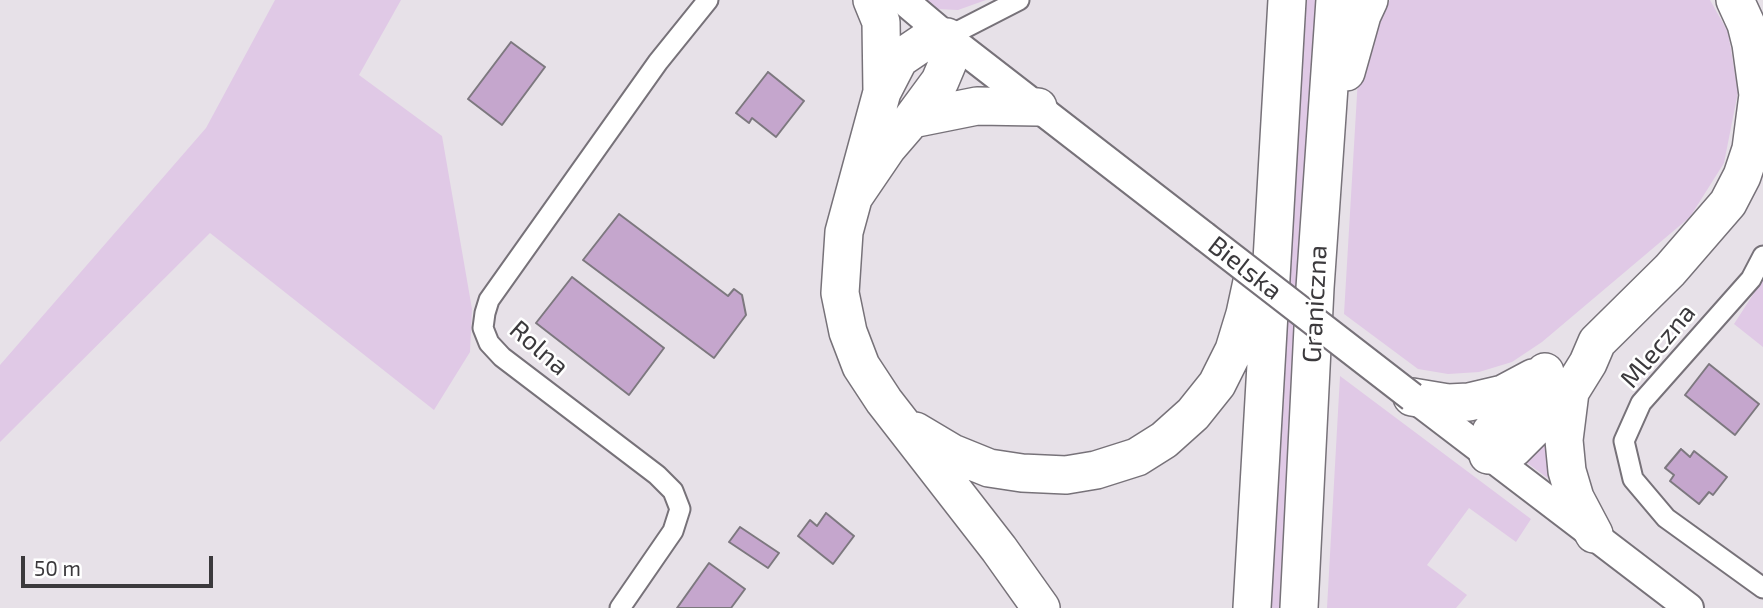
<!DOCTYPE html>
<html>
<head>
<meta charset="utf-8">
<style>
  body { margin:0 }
  #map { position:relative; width:1763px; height:608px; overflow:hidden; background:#e7e1e8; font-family:"Exo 2",sans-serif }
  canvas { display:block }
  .scale { position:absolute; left:21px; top:556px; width:192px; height:32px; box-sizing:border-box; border:4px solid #3b393c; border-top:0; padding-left:9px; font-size:21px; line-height:24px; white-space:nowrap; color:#3b393c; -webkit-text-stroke:5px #fff; paint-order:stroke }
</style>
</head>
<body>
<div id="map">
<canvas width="1763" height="608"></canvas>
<div class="scale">50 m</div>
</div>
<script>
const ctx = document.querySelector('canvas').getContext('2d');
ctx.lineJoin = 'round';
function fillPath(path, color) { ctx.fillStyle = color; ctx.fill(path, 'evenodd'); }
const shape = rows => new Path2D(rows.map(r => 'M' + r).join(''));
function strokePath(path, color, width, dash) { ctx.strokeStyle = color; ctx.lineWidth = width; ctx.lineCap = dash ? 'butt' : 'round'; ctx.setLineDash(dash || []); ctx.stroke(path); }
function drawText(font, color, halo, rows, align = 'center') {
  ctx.font = font + ' "Exo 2",sans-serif'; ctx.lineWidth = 5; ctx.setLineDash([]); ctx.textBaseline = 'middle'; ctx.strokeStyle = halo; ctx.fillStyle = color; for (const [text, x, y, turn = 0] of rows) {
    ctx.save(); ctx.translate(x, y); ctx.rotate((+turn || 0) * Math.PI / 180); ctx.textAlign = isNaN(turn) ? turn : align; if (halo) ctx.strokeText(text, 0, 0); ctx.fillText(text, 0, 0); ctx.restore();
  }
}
const green = shape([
  [275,0,401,0,359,75,442,136,472,309,470,352,434,410,210,233,0,442,0,365,206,128],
  [925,0,986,0,958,10,937,9],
  [1301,0,1316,0,1281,608,1268,608],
  [1390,0,1710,0,1728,32,1738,92,1724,163,1690,217,1542,342,1512,362,1479,372,1448,374,1418,369,1344,314,1358,78,1382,11],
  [1763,279,1763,347,1734,324],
  [1340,376,1531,519,1516,542,1469,508,1427,565,1467,595,1456,608,1327,608],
  [1550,427,1553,482,1523,460]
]);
const building = shape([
  [511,42,545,67,502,125,468,99,511,42],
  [768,72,804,101,776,137,752,118,749,123,736,113,768,72],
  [619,214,728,296,734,289,742,295,746,315,714,358,583,260,619,214],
  [572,277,664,348,629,395,536,323,572,277],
  [1709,364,1759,404,1735,435,1685,395,1709,364],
  [1681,449,1690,457,1694,451,1727,477,1713,495,1709,492,1699,504,1670,481,1674,475,1665,468,1681,449],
  [826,513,854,536,833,564,798,536,810,520,817,526,826,513],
  [740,527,779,553,768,568,729,542,740,527],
  [709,563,745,589,731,608,677,608,709,563]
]);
const street = shape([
  [947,37,1019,0],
  [1763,256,1751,279,1641,403,1624,441,1633,479,1666,518,1763,588],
  [620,608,673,531,680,509,673,491,657,475,502,357,489,343,483,328,485,313,489,300,658,62,708,0]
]);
const secondary = shape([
  [903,0,947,37,1204,236],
  [1414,398,1689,608]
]);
const highway = shape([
  [872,0,881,22,882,92],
  [1346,72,1362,15,1369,0],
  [912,119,977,106,1038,107],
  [855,195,887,148,912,119,940,81,948,62,947,37,927,40,899,59,882,92,844,232,840,293,848,332,861,366,884,401,999,549,1041,608],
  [1545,372,1491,432,1488,455,1513,449,1570,392,1588,363,1597,342,1670,270,1728,203,1742,176,1751,149,1758,95,1751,44,1746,24,1735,0],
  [1570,392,1564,440,1567,471,1575,498,1594,534],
  [1412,397,1448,403,1469,402,1503,394,1533,378],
  [915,431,952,453,989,468,1022,473,1066,475,1096,470,1137,457,1164,440,1193,414,1217,384,1234,350,1245,314,1253,277],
  [1252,608,1287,0],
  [1299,608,1315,288,1335,0]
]);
const secondaryBridge = shape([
  [1204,236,1412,397]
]);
const streetNames = [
  ["Bielska",1245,268,38],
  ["Graniczna",1315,304,-87],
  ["Mleczna",1658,346,-50],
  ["Rolna",539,348,41]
];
fillPath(green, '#e0c9e6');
fillPath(building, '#c5a6cd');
strokePath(building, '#7d787f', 2);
strokePath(street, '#777279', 23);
strokePath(secondary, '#777279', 32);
strokePath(highway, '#777279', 40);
strokePath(street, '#fff', 19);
strokePath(secondary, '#fff', 28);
strokePath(highway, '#fff', 37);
strokePath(secondaryBridge, '#777279', 32, []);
strokePath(secondaryBridge, '#fff', 28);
drawText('26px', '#3b393c', '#fff', streetNames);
</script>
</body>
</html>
